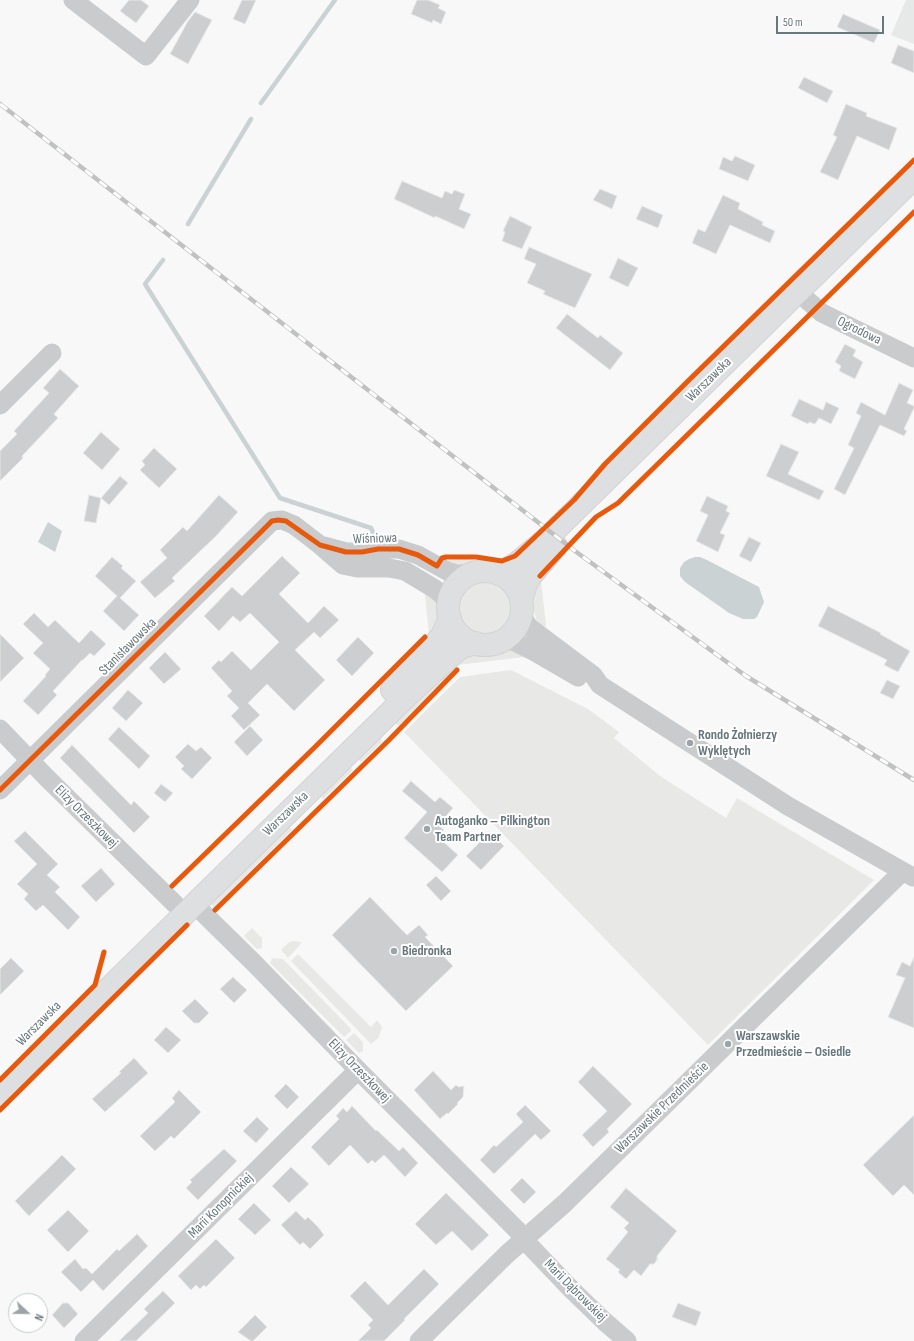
<!DOCTYPE html>
<html>
<head>
<meta charset="utf-8">
<style>
  body { margin:0 }
  #map { position:relative; width:914px; height:1341px; overflow:hidden; background:#f8f8f8; font-family:"Sofia Sans Condensed",sans-serif }
  canvas { display:block }
  .north { position:absolute; left:8px; top:1293px; width:40px; height:40px; box-sizing:border-box; background:#fff; border:1px solid #c2c9cb; border-radius:50%; rotate:112deg; font-size:11px; font-weight:700; line-height:16px; text-align:center; color:#67777e }
  .north::after { content:''; display:block; margin:auto; width:14px; height:18px; background:#9aa4a9; clip-path:polygon(50% 0,100% 100%,50% 72%,0 100%) }
  .scale { position:absolute; left:776px; top:16px; width:108px; height:18px; box-sizing:border-box; border:2px solid #67777e; border-top:0; padding-left:5px; font-size:12px; line-height:14px; white-space:nowrap; color:#67777e; -webkit-text-stroke:3px #fff; paint-order:stroke }
</style>
</head>
<body>
<div id="map">
<canvas width="914" height="1341"></canvas>
<div class="north">N</div>
<div class="scale">50 m</div>
</div>
<script>
const ctx = document.querySelector('canvas').getContext('2d');
ctx.lineJoin = 'round';
function fillPath(path, color) { ctx.fillStyle = color; ctx.fill(path, 'evenodd'); }
const shape = rows => new Path2D(rows.map(r => 'M' + r).join(''));
function strokePath(path, color, width, dash) { ctx.strokeStyle = color; ctx.lineWidth = width; ctx.lineCap = dash ? 'butt' : 'round'; ctx.setLineDash(dash || []); ctx.stroke(path); }
function drawText(font, color, halo, rows, align = 'center') {
  ctx.font = font + ' "Sofia Sans Condensed",sans-serif'; ctx.lineWidth = 4; ctx.setLineDash([]); ctx.textBaseline = 'middle'; ctx.strokeStyle = halo; ctx.fillStyle = color; for (const [text, x, y, turn = 0] of rows) {
    ctx.save(); ctx.translate(x, y); ctx.rotate((+turn || 0) * Math.PI / 180); ctx.textAlign = isNaN(turn) ? turn : align; if (halo) ctx.strokeText(text, 0, 0); ctx.fillText(text, 0, 0); ctx.restore();
  }
}
const built = shape([
  [906,0,914,0,914,44,891,35]
]);
const green = shape([
  [465,559,486,562,463,566,445,561,448,560],
  [536,578,541,582,546,625,542,631,537,622,531,600],
  '456 608a29 29 0 1 1 58 0a29 29 0 1 1-58 0Z',
  [427,590,435,600,438,611,437,624,432,637,429,634,425,595],
  [512,649,524,657,457,665,470,653,490,653],
  [448,667,451,671,450,674,399,725,397,725,393,721],
  [511,670,588,709,619,732,614,738,660,776,726,818,737,798,874,880,708,1045,404,732,460,677],
  [377,735,381,738,382,742,361,762,357,758],
  [344,766,349,766,353,770,323,799,320,796],
  [289,826,292,830,213,908,211,903],
  [252,928,262,938,262,948,257,949,244,936],
  [292,941,301,942,300,945,288,958,281,950,288,943],
  [298,954,371,1027,377,1020,382,1027,379,1037,375,1041,371,1044,291,961],
  [272,958,283,959,351,1029,351,1031,344,1037,270,963],
  [354,1033,363,1042,363,1051,359,1053,346,1040]
]);
const water = shape([
  [48,522,62,531,55,552,38,542],
  [695,557,700,557,707,560,759,587,764,602,757,617,754,619,743,619,729,613,685,582,680,576,680,568,684,562,689,559]
]);
const stream = shape([
  [261,103,335,0],
  [188,224,251,119],
  [163,260,145,284,280,498,371,528,374,535]
]);
const building = shape([
  [129,0,141,0,149,6,136,23,120,11,129,0],
  [242,0,256,0,245,24,233,19,242,0],
  [417,0,428,0,440,5,438,8,446,12,441,24,433,20,432,23,411,14,417,0],
  [195,12,212,20,188,64,170,54,188,21,195,12],
  [843,14,880,30,874,43,837,27,843,14],
  [898,45,914,51,914,73,891,63,898,45],
  [804,77,833,91,827,103,798,88,804,77],
  [846,104,867,113,866,116,897,128,889,150,857,136,838,180,820,172,837,137,833,135,846,104],
  [735,156,755,165,748,181,719,169,723,157,732,161,735,156],
  [402,181,442,198,445,191,452,194,454,190,465,194,459,209,471,214,464,229,435,216,435,218,394,199,402,181],
  [600,189,617,196,612,209,593,200,600,189],
  [723,195,740,203,738,209,763,222,762,225,775,231,770,243,730,225,716,254,692,243,698,229,705,232,723,195],
  [642,206,663,215,658,228,636,219,642,206],
  [510,216,532,227,522,249,502,241,505,232,503,231,510,216],
  [529,247,592,274,575,308,543,294,545,291,527,283,536,264,524,259,529,247],
  [618,258,638,268,628,287,609,278,618,258],
  [567,314,598,338,600,335,623,353,610,370,556,328,567,314],
  [845,344,856,350,853,356,863,362,855,379,839,371,841,366,835,362,845,344],
  [60,369,79,386,54,414,58,418,22,456,23,458,0,481,0,451,17,434,14,431,49,393,43,388,60,369],
  [899,383,913,390,907,403,914,406,914,408,904,429,907,431,904,436,880,425,845,495,834,489,854,448,848,445,861,416,856,413,861,402,885,415,899,383],
  [799,399,823,410,826,402,839,408,831,424,819,418,815,424,809,422,808,424,791,416,799,399],
  [101,432,120,449,102,470,83,453,101,432],
  [781,444,799,452,788,474,824,491,819,500,766,476,781,444],
  [154,448,177,469,159,488,140,470,145,465,142,461,154,448],
  [120,476,128,483,109,505,101,498,120,476],
  [89,495,101,498,96,523,84,521,89,495],
  [219,495,238,512,216,536,172,578,175,581,155,598,140,582,167,558,160,550,183,527,187,531,219,495],
  [707,496,728,506,726,511,730,513,720,533,725,535,718,552,696,541,708,515,700,511,707,496],
  [749,537,761,543,751,562,739,556,749,537],
  [282,556,300,573,279,594,308,623,324,606,339,620,320,638,314,632,295,650,325,680,294,711,267,684,248,703,260,715,244,730,231,716,239,708,227,696,232,691,211,668,219,660,221,662,232,651,251,670,279,642,250,613,240,622,233,616,219,631,204,616,232,587,242,596,282,556],
  [112,557,123,566,121,568,136,581,120,598,139,615,124,631,103,611,117,596,95,576,112,557],
  [828,606,881,633,880,634,910,651,898,672,884,665,887,660,818,626,828,606],
  [34,613,48,627,55,620,79,643,91,630,106,644,94,656,90,653,83,660,82,660,53,691,57,695,38,715,23,701,46,676,45,675,50,669,33,653,43,643,23,624,34,613],
  [0,634,24,658,0,682,0,634],
  [358,637,374,653,352,676,336,660,358,637],
  [165,652,181,669,164,684,149,668,165,652],
  [887,680,900,686,893,699,880,693,887,680],
  [128,690,143,703,126,721,112,708,128,690],
  [250,726,263,740,247,756,234,742,250,726],
  [119,727,150,756,139,769,108,739,119,727],
  [188,744,196,751,201,747,212,758,192,779,181,769,184,766,175,757,188,744],
  [72,745,131,805,134,801,150,817,134,833,60,758,72,745],
  [411,781,435,802,440,797,453,808,438,825,444,830,438,837,458,855,442,872,404,838,427,812,402,791,411,781],
  [161,784,173,793,165,802,154,793,161,784],
  [25,831,58,864,47,875,60,887,55,892,80,917,68,930,43,905,36,911,24,899,28,894,17,884,37,864,14,841,25,831],
  [490,832,504,846,481,870,466,856,490,832],
  [101,868,115,884,96,902,81,886,101,868],
  [436,876,451,891,441,901,426,885,436,876],
  [370,897,407,935,419,925,428,935,425,937,453,966,406,1011,332,935,370,897],
  [914,957,914,1028,888,1017,905,978,896,975,902,962,910,966,914,957],
  [11,958,24,971,0,995,0,969,11,958],
  [233,977,247,990,234,1003,220,989,233,977],
  [195,999,209,1013,199,1023,194,1023,182,1011,195,999],
  [166,1027,181,1040,168,1053,154,1040,166,1027],
  [134,1058,148,1073,105,1112,92,1099,121,1073,119,1072,134,1058],
  [593,1066,632,1104,607,1129,609,1132,593,1147,582,1135,607,1111,578,1082,593,1066],
  [433,1071,451,1090,456,1085,458,1087,464,1086,463,1097,457,1103,458,1104,448,1114,447,1113,440,1119,414,1090,433,1071],
  [286,1084,299,1097,287,1109,274,1096,286,1084],
  [179,1090,201,1112,174,1139,171,1136,155,1151,140,1136,175,1102,172,1098,179,1090],
  [525,1105,551,1131,541,1140,535,1134,494,1174,480,1160,494,1145,496,1147,523,1122,516,1114,525,1105],
  [352,1106,376,1131,377,1130,399,1151,403,1147,418,1163,405,1177,384,1155,375,1163,372,1160,368,1164,350,1145,329,1166,311,1147,339,1119,336,1116,343,1108,347,1112,352,1106],
  [914,1115,914,1195,904,1185,893,1196,863,1165,914,1115],
  [257,1117,269,1129,256,1143,243,1131,257,1117],
  [224,1149,237,1161,198,1200,186,1188,192,1182,190,1180,224,1149],
  [62,1155,76,1169,29,1216,15,1201,62,1155],
  [291,1167,309,1184,289,1203,272,1186,291,1167],
  [522,1178,536,1192,524,1204,510,1190,522,1178],
  [626,1188,677,1231,657,1256,657,1260,654,1264,650,1264,641,1276,634,1270,626,1279,618,1272,620,1270,606,1259,628,1232,624,1228,629,1223,610,1207,626,1188],
  [446,1193,489,1235,472,1251,452,1231,436,1245,415,1224,446,1193],
  [254,1203,271,1220,255,1235,238,1219,254,1203],
  [68,1210,89,1231,68,1252,47,1230,68,1210],
  [296,1211,305,1220,308,1217,318,1227,324,1235,310,1249,303,1242,300,1245,281,1225,296,1211],
  [137,1234,148,1246,103,1291,93,1280,81,1292,61,1272,75,1259,83,1269,86,1268,92,1274,117,1249,119,1251,137,1234],
  [216,1239,235,1258,206,1287,204,1285,200,1289,196,1285,191,1290,178,1276,216,1239],
  [424,1269,439,1284,404,1319,405,1320,384,1341,358,1341,371,1328,368,1325,373,1320,350,1296,365,1281,388,1305,424,1269],
  [163,1291,175,1303,136,1341,119,1341,148,1313,144,1309,163,1291],
  [63,1303,68,1303,78,1314,64,1328,52,1315,63,1303],
  [678,1303,701,1312,696,1326,672,1317,678,1303],
  [255,1315,267,1327,253,1341,251,1341,238,1332,255,1315]
]);
const minor = shape([
  [73,0,146,56,190,0],
  [807,300,822,313,914,358],
  [0,405,52,353],
  [324,546,346,552,362,552,378,549,399,549,418,555,447,571,457,574,470,574],
  [521,615,529,627,593,675,600,685,788,806,913,877],
  [507,638,535,652,578,677],
  [0,729,46,777,175,904],
  [0,790,272,521,282,520,294,525,320,545,343,565,357,568,389,568,405,571,435,589,442,595,449,606],
  [194,904,255,964,358,1070,518,1231,529,1245,571,1289,604,1321,627,1341],
  [84,1341,358,1070],
  [419,1341,506,1255,565,1203,902,872]
]);
const major = shape([
  '448 608a37 37 0 1 1 74 0a37 37 0 1 1-74 0Z',
  [498,574,516,564,545,540,914,178],
  [521,600,526,584,530,577,556,546],
  [392,690,442,636,450,618],
  [0,1095,413,690,455,652,462,647,476,643]
]);
const rail = shape([
  [0,104,575,551,746,676,914,780]
]);
const cycleway = shape([
  [540,576,596,517,618,503,914,212],
  [0,790,272,521,278,520,286,521,320,545,346,552,362,552,378,549,399,549,418,555,437,566,442,558,446,557,476,557,502,561,515,556,574,500,605,464,688,381,914,160],
  [172,886,315,747,425,637],
  [215,910,389,740,457,670],
  [0,1080,95,985,104,952],
  [0,1110,187,925]
]);
const markers = [
  [690,743,4,"#9aa4a9"],
  [427,829,4,"#9aa4a9"],
  [394,951,4,"#9aa4a9"],
  [728,1044,4,"#9aa4a9"]
];
const streetNames = [
  ["Ogrodowa",859,331,26],
  ["Warszawska",709,380,-44],
  ["Wiśniowa",375,539,-2],
  ["Stanisławowska",128,647,-45],
  ["Warszawska",286,814,-44],
  ["Elizy Orzeszkowej",86,817,45],
  ["Warszawska",39,1024,-45],
  ["Elizy Orzeszkowej",359,1071,46],
  ["Warszawskie Przedmieście",662,1108,-44],
  ["Marii Konopnickiej",221,1206,-45],
  ["Marii Dąbrowskiej",575,1291,45]
];
const poiNames = [
  ["Rondo Żołnierzy",698,735],
  ["Wyklętych",698,751],
  ["Autoganko – Pilkington",435,821],
  ["Team Partner",435,837],
  ["Biedronka",402,951],
  ["Warszawskie",736,1036],
  ["Przedmieście – Osiedle",736,1052]
];
fillPath(built, '#e7e9e8');
fillPath(green, '#e8e9e6');
fillPath(water, '#cad2d4');
strokePath(stream, '#cad2d4', 4.5);
fillPath(building, '#cccecf');
strokePath(building, '#e8e8e8', 1);
strokePath(major, '#d3d3d4', 24);
strokePath(minor, '#c9cbcc', 19);
strokePath(major, '#dedfe0', 22);
strokePath(rail, '#c0c2c2', 4.5);
strokePath(rail, '#fff', 3, [9]);
strokePath(cycleway, '#e8590c', 5);
for (const [x, y, r, color] of markers) { const dot = new Path2D(); dot.arc(x, y, r, 0, 2 * Math.PI); ctx.fillStyle = color; ctx.fill(dot); strokePath(dot, '#fff', 1.5); }
drawText('14px', '#67777e', '#fff', streetNames);
drawText('bold 14px', '#67777e', '#fff', poiNames, 'left');
</script>
</body>
</html>
